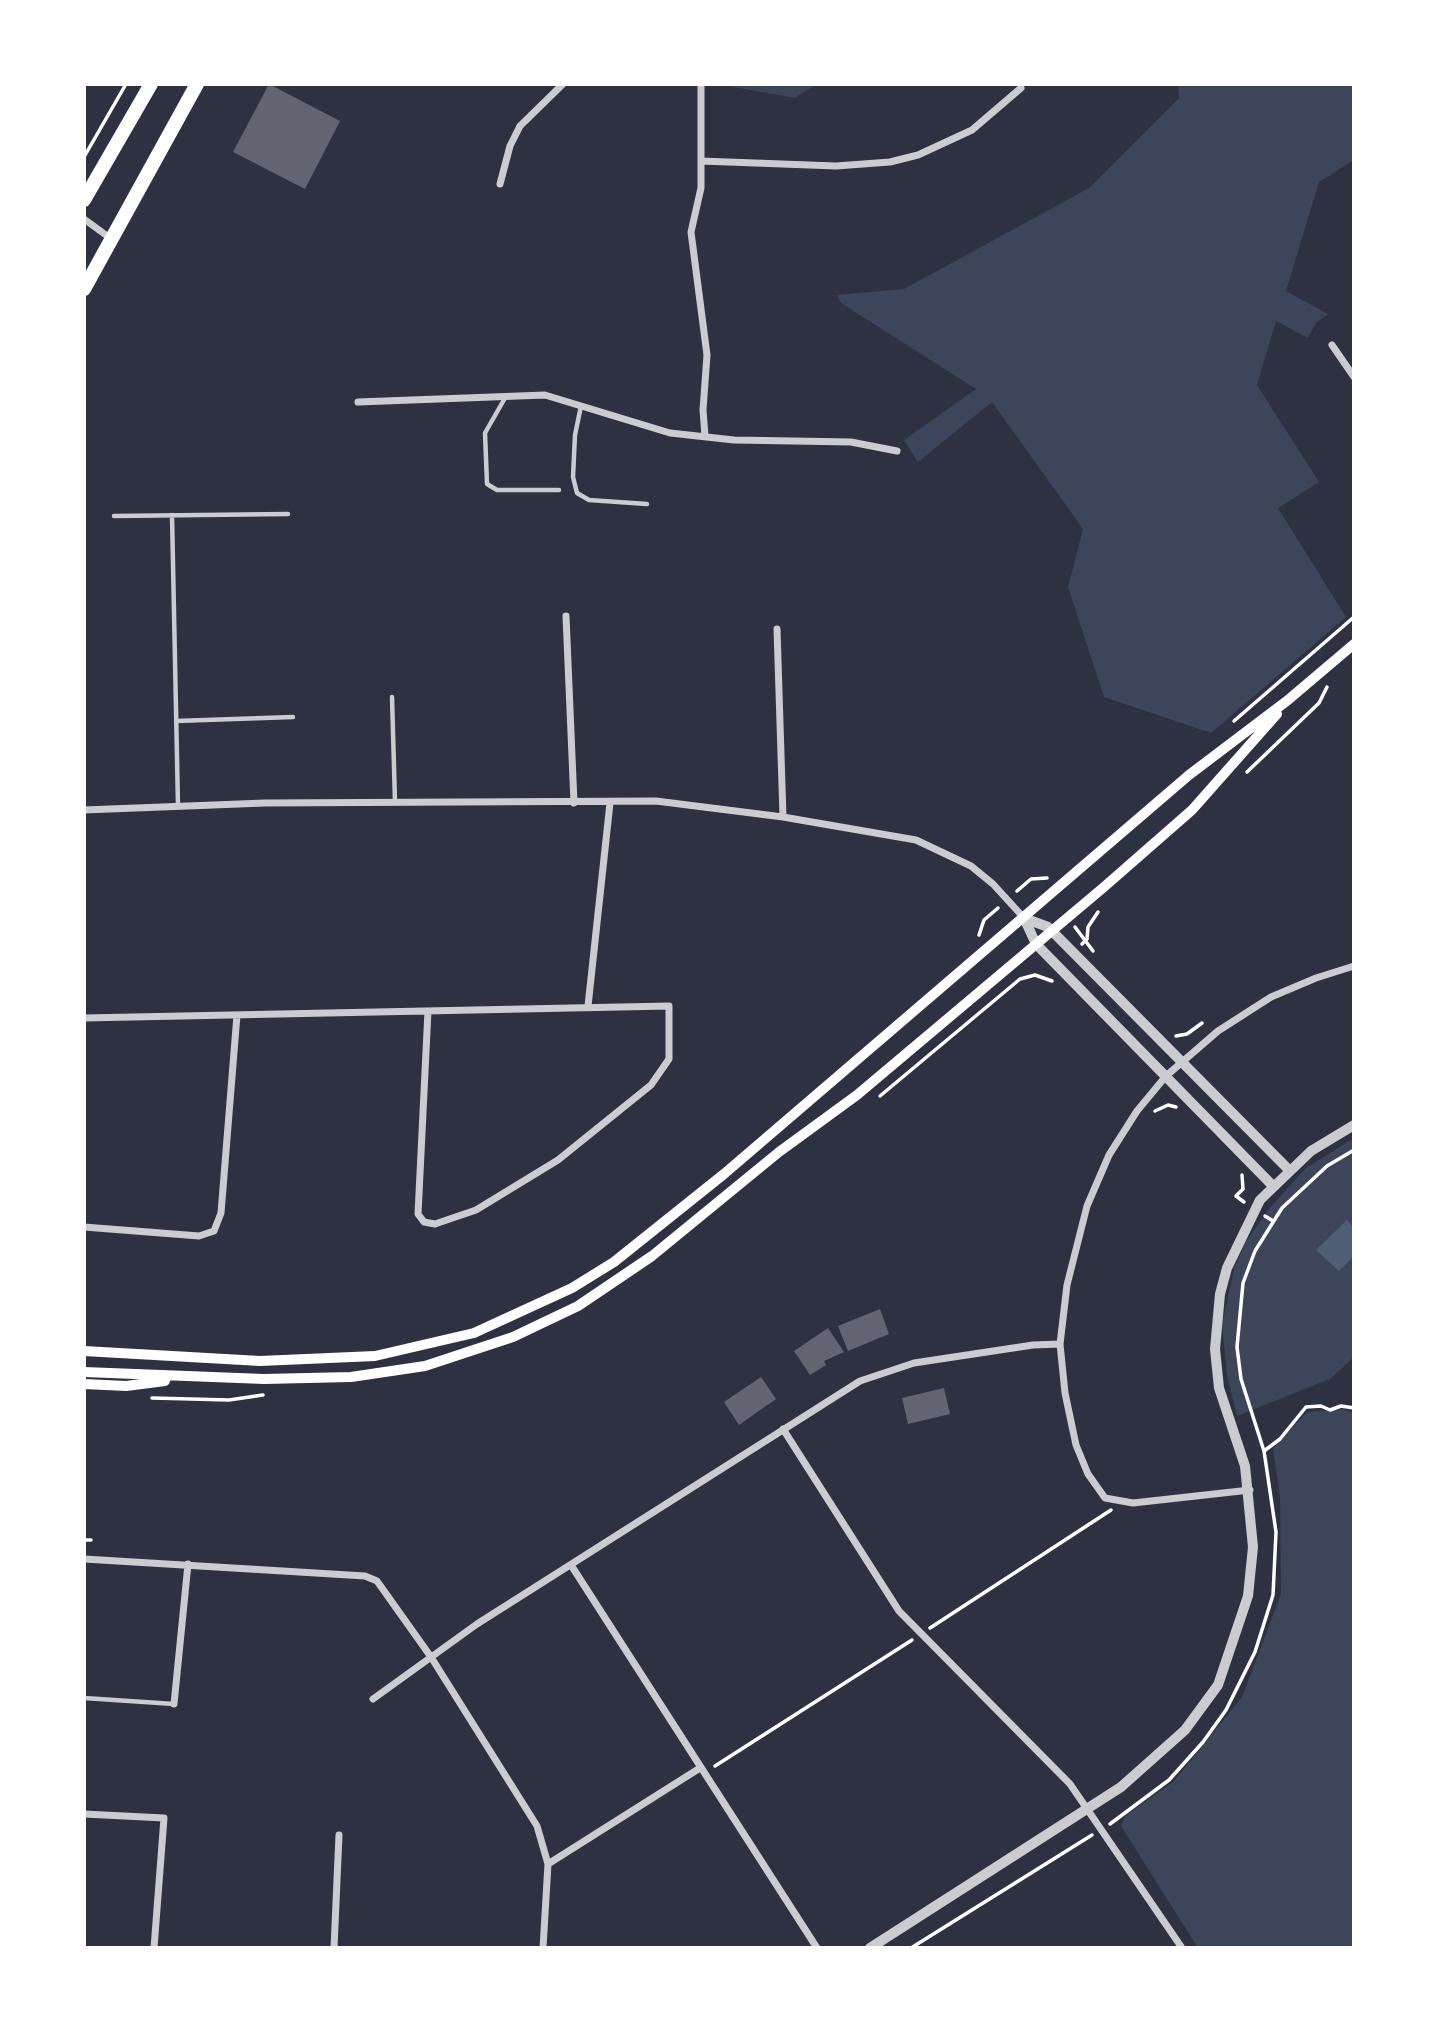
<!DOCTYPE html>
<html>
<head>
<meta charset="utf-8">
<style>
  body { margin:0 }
  #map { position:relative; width:1438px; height:2032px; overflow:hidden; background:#2d3142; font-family:Spectral,serif }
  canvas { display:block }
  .frame { position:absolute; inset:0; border:86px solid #fff; pointer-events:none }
</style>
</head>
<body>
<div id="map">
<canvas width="1438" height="2032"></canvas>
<div class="frame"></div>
</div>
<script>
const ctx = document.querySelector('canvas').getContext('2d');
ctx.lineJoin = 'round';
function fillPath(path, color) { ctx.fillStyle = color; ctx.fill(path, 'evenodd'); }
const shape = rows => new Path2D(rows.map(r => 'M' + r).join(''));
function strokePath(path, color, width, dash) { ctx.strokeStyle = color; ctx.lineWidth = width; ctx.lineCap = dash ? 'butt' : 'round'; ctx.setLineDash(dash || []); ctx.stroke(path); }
const green = shape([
  [717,84,817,84,795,98],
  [1178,84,1354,84,1354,160,1319,182,1286,291,1328,314,1316,323,1308,338,1276,321,1257,385,1319,482,1278,508,1346,617,1211,733,1104,697,1068,587,1083,529,992,402,918,462,904,440,976,389,841,303,837,295,904,289,1089,188,1179,98],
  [1354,1138,1354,1357,1330,1379,1237,1416,1227,1376,1222,1324,1234,1269,1245,1243,1269,1209,1306,1168],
  [1343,1409,1354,1413,1354,1948,1198,1948,1121,1826,1125,1816,1173,1782,1242,1697,1281,1594,1280,1497,1273,1449,1307,1412]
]);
const water = shape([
  [1347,1220,1354,1228,1354,1256,1339,1271,1316,1250]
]);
const building = shape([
  [269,84,340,121,305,189,233,152],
  [880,1309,889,1334,848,1351,838,1326],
  [828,1328,844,1352,824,1361,826,1365,810,1375,794,1351],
  [761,1377,776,1399,739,1425,724,1402],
  [944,1388,950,1414,908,1424,902,1398]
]);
const path = shape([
  [84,157,126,84],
  [1234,721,1354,617],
  [1247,772,1319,703,1327,687],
  [1017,891,1031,879,1047,878],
  [1075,927,1093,951],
  [979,935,984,920,998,908],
  [1082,944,1087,939,1088,927,1098,912],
  [1176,1036,1187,1034,1202,1023],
  [880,1096,1020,979,1035,975,1052,981],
  [1155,1111,1168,1105,1176,1107],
  [1242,1175,1243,1189,1236,1196,1244,1202],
  [1265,1216,1273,1221],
  [152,1398,229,1400,263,1395],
  [1264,1451,1280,1439,1306,1407,1321,1406,1330,1410,1341,1406,1354,1408],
  [84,1540,91,1540],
  [930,1628,1111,1510],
  [715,1766,912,1640],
  [1110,1824,1169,1780,1203,1742,1226,1710,1255,1652,1273,1595,1276,1532,1264,1451,1241,1379,1237,1347,1243,1283,1255,1251,1282,1208,1327,1166,1354,1150],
  [911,1948,1092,1835]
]);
const service = shape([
  [505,398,485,433,487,484,497,490,559,490],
  [581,406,575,435,573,477,577,493,589,500,647,504],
  [172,515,178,806],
  [114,516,288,514],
  [392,697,395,802],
  [176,721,293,717],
  [84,1698,174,1704]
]);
const minor = shape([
  [701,84,701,188,691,232,707,355,703,410,705,436],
  [701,161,836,166,890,162,918,155,972,130,1021,88],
  [500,184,510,146,520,126,563,84],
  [84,219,110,238],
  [1332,345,1354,377],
  [358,402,545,395,670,433,734,440,851,442,897,451],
  [566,616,574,803],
  [777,629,783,817],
  [84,810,265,803,656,801,783,817,916,840,971,866,993,884,1024,918],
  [588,1006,610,803],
  [84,1018,669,1006,669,1059,651,1085,558,1160,476,1210,435,1224,424,1222,418,1214,428,1011],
  [84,1227,199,1236,214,1231,221,1213,237,1015],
  [783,1429,899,1611,1070,1784,1182,1948],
  [1250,1490,1133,1503,1105,1498,1088,1474,1076,1445,1065,1393,1060,1344,1067,1285,1087,1206,1109,1155,1137,1111,1166,1076,1218,1031,1271,997,1316,978,1354,966],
  [84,1559,365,1576,377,1581,431,1657,537,1826,548,1864,543,1948],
  [571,1565,817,1948],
  [373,1699,477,1624,860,1381,914,1363,1033,1345,1060,1344],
  [174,1704,188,1564],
  [84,1814,164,1818,154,1948],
  [548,1864,700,1768],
  [334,1948,339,1835]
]);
const tertiary = shape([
  [1024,918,1048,927,1289,1170],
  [1024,918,1036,944,1273,1186],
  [870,1948,1121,1787,1185,1730,1218,1685,1248,1596,1253,1547,1245,1466,1219,1388,1215,1349,1220,1294,1227,1268,1260,1200,1311,1151,1354,1125]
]);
const secondary = shape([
  [84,1351,260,1361,375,1356,474,1333,572,1288,614,1262,724,1174,1189,775,1288,700,1354,644],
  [84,1372,264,1379,351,1377,425,1366,513,1337,578,1306,652,1256,779,1152,857,1095,1104,887,1192,810,1277,714],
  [84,1384,126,1386,165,1381]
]);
const trunk = shape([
  [84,200,151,84],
  [84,289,197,84]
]);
fillPath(green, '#3c4559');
fillPath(water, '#4f5d75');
fillPath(building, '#626471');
strokePath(path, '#fff', 3.5);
strokePath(service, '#caccd0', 4.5);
strokePath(minor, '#caccd0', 7);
strokePath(tertiary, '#caccd0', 10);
strokePath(secondary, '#fff', 10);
strokePath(trunk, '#fff', 14);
</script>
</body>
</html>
